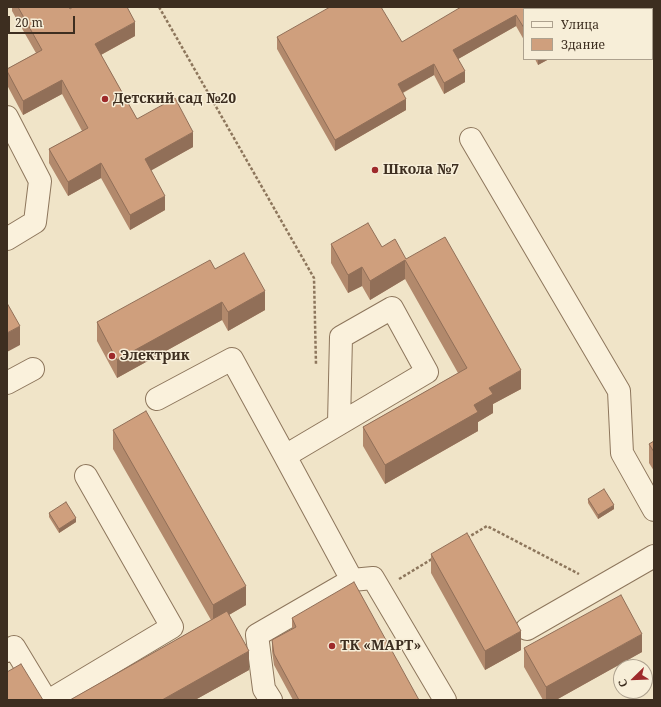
<!DOCTYPE html>
<html>
<head>
<meta charset="utf-8">
<style>
	body { margin:0 }
	#map { position:relative; width:661px; height:707px; overflow:hidden; background:#f0e4c8; font-family:"Noto Serif",serif }
	canvas { display:block }
	.frame { position:absolute; inset:0; border:8px solid #3d2e20; pointer-events:none }
	.legend { position:absolute; left:523px; top:8px; width:130px; height:52px; box-sizing:border-box; background:#f7eed8; border:1px solid #ada18e; margin:0; padding:5px 7px; list-style:none; font-size:12px; color:#3d2e20 }
	.legend li { display:flex; align-items:center; gap:8px; height:20px }
	.legend b { width:20px; border:1px solid #ada18e }
	.north { position:absolute; left:613px; top:659px; width:40px; height:40px; box-sizing:border-box; background:#f7eed8; border:1px solid #ada18e; border-radius:50%; rotate:247deg; font-size:11px; font-weight:700; line-height:16px; text-align:center; color:#3d2e20 }
	.north::after { content:''; display:block; margin:auto; width:14px; height:18px; background:#9e2a2b; clip-path:polygon(50% 0,100% 100%,50% 72%,0 100%) }
	.scale { position:absolute; left:8px; top:16px; width:67px; height:18px; box-sizing:border-box; border:2px solid #3d2e20; border-top:0; padding-left:5px; font-size:12px; line-height:14px; white-space:nowrap; color:#3d2e20; -webkit-text-stroke:3px #f7eed8; paint-order:stroke }
</style>
</head>
<body>
<div id="map">
<canvas width="661" height="707"></canvas>
<div class="frame"></div>
<ul class="legend">
<li><b style="height:5px;background:#faf1dc"></b>Улица</li>
<li><b style="height:11px;background:#cf9f7d"></b>Здание</li>
</ul>
<div class="north">С</div>
<div class="scale">20 m</div>
</div>
<script>
const ctx = document.querySelector('canvas').getContext('2d');
ctx.lineJoin = 'round';
const shape = rows => new Path2D(rows.map(r => 'M' + r).join(''));
function strokePath(path, color, width, dash) { ctx.strokeStyle = color; ctx.lineWidth = width; ctx.lineCap = dash ? 'butt' : 'round'; ctx.setLineDash(dash || []); ctx.stroke(path); }
function fill(path, color) { ctx.fillStyle = color; ctx.fill(path, 'evenodd'); }
function drawText(font, color, halo, rows, align = 'center') {
  ctx.font = font + ' "Noto Serif",serif'; ctx.lineWidth = 3; ctx.setLineDash([]); ctx.textBaseline = 'middle'; ctx.strokeStyle = halo; ctx.fillStyle = color; for (const [text, x, y, turn = 0] of rows) {
    ctx.save(); ctx.translate(x, y); ctx.rotate((+turn || 0) * Math.PI / 180); ctx.textAlign = isNaN(turn) ? turn : align; if (halo) ctx.strokeText(text, 0, 0); ctx.fillText(text, 0, 0); ctx.restore();
  }
}
const minor = shape([
	[7,117,40,181,35,222,7,239],
	[471,139,619,391,622,453,654,510],
	[7,383,33,369],
	[157,399,232,359,285,456],
	[352,580,373,578,445,700],
	[527,629,654,556],
	[7,651,14,647,46,700],
	[50,700,172,627,86,476],
	[271,700,264,689,257,635,352,580,285,456,427,372,392,308,341,337,339,423]
]);
strokePath(minor, '#8d765c', 24);
strokePath(shape([
	[159,7,314,278,316,365],
	[467,538,487,526,579,574],
	[399,579,432,559]
]), '#8d765c', 2.5, [3, 2]);
strokePath(minor, '#faf1dc', 22);
fill(shape([
	[12,7,69,7,70,9,135,36,101,55,137,119,193,147,151,170,165,210,130,230,101,178,68,196,49,163,49,149,82,131,62,94,23,115,7,85,7,69,36,53,12,11],
	[524,9,524,40,516,26,458,59,465,82,444,94,434,75,403,93,406,110,335,151,277,49,277,37,402,42],
	[535,59,549,59,538,65],
	[331,244,382,247,406,259,521,389,493,404,493,413,478,422,478,431,385,484,363,446,363,427,458,373,405,279,370,300,362,286,348,293,331,263],
	[215,269,265,310,228,331,222,320,117,378,97,341,97,322],
	[113,430,246,605,229,615,249,670,195,700,70,700,211,620,113,449],
	[654,441,654,471,649,463,649,444],
	[588,499,614,509,598,519,588,503],
	[49,513,76,522,59,533,49,517],
	[431,554,521,650,485,670,431,573],
	[292,618,419,700,293,700,274,665,272,651,272,640,292,629],
	[524,648,642,652,556,700,543,700,524,667]
]), '#b2896c');
fill(shape([
	[516,15,516,26,453,62,453,50],
	[135,22,135,36,95,58,95,44],
	[538,59,549,59,538,65],
	[434,64,434,75,398,95,398,84],
	[465,71,465,82,444,94,444,83],
	[62,80,62,94,23,115,23,101],
	[406,99,406,110,335,151,335,140],
	[193,132,193,147,145,174,145,159],
	[101,163,101,178,68,196,68,182],
	[165,196,165,210,130,230,130,215],
	[405,260,405,279,370,300,370,281],
	[362,267,362,286,348,293,348,275],
	[265,291,265,310,228,331,228,312],
	[222,302,222,320,117,378,117,360],
	[20,326,20,345,7,352,7,333],
	[521,370,521,389,493,404,493,413,478,422,478,431,385,484,385,465,474,405,489,388],
	[614,505,614,509,598,519,598,515],
	[76,518,76,522,59,533,59,529],
	[246,586,246,605,213,624,213,605],
	[521,631,521,650,485,670,485,651],
	[642,634,642,652,556,700,546,700,546,687],
	[249,651,249,670,195,700,162,700]
]), '#916f58');
const building = shape([
	[18,7,69,7,70,9,73,7,127,7,135,22,95,44,137,119,175,98,193,132,145,159,165,196,130,215,101,163,68,182,49,149,88,128,62,80,23,101,7,71,7,69,42,50,18,7],
	[330,7,381,7,402,42,461,7,561,7,562,9,524,9,524,28,516,15,453,50,465,71,444,83,434,64,398,84,406,99,335,140,277,37,330,7],
	[368,223,382,247,395,239,406,259,445,237,521,370,489,388,493,394,474,405,478,412,385,465,363,427,467,368,405,260,370,281,362,267,348,275,331,244,368,223],
	[244,253,265,291,228,312,222,302,117,360,97,322,210,260,215,269,244,253],
	[7,303,20,326,7,333,7,303],
	[146,411,246,586,213,605,113,430,146,411],
	[654,441,654,452,649,444,654,441],
	[604,489,614,505,598,515,588,499,604,489],
	[66,502,76,518,59,529,49,513,66,502],
	[467,533,521,631,485,651,431,554,467,533],
	[354,582,419,700,299,700,274,654,272,640,296,627,292,618,354,582],
	[621,595,642,634,546,687,524,648,621,595],
	[227,611,249,651,162,700,70,700,227,611],
	[21,664,43,700,7,700,7,672,21,664]
]);
fill(building, '#cf9f7d');
strokePath(building, '#916f58', 1);
for (const [x, y, r, color] of [
	[105,99,4,"#9e2a2b"],
	[375,170,4,"#9e2a2b"],
	[112,356,4,"#9e2a2b"],
	[332,646,4,"#9e2a2b"]
]) { const dot = new Path2D(); dot.arc(x, y, r, 0, 2 * Math.PI); ctx.fillStyle = color; ctx.fill(dot); strokePath(dot, '#f7eed8', 1.5); }
drawText('bold 14px', '#3d2e20', '#f7eed8', [
	["Детский сад №20",113,99],
	["Школа №7",383,170],
	["Электрик",120,356],
	["ТК «МАРТ»",340,646]
], 'left');
</script>
</body>
</html>
